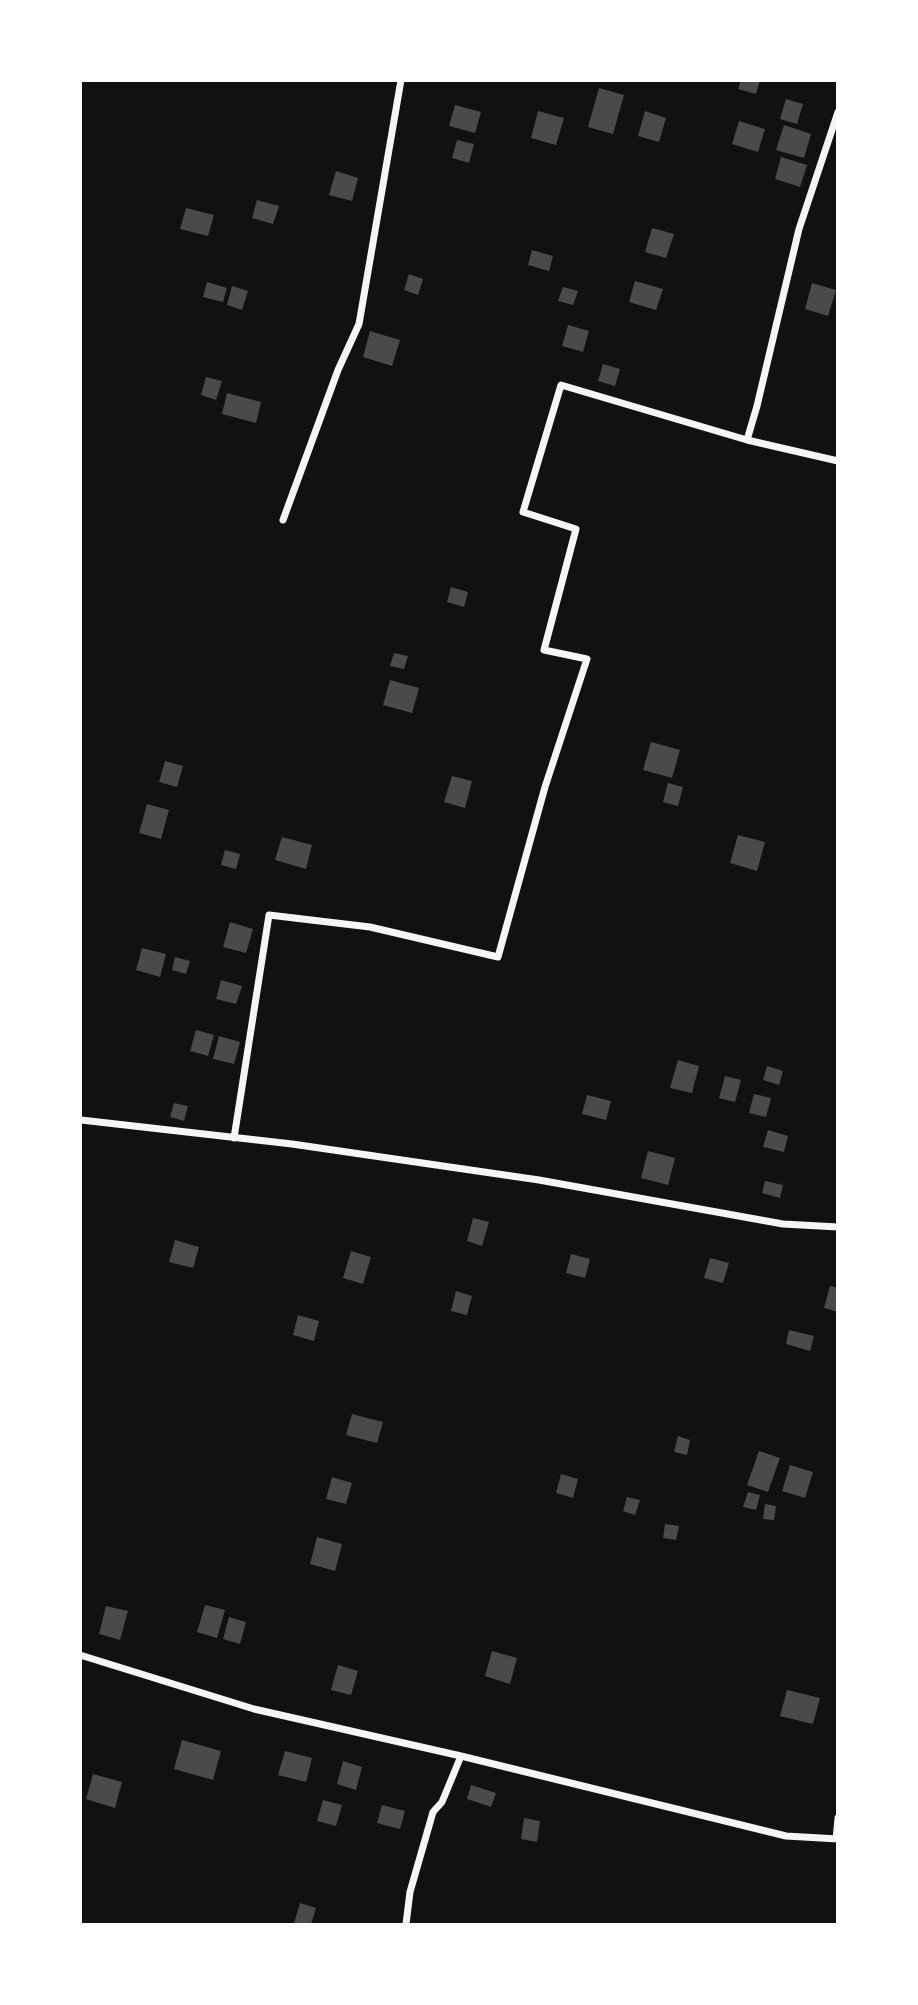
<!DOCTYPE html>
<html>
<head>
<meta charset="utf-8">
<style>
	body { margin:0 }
	#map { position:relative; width:918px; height:2005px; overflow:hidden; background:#111; font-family:"Libre Baskerville",serif }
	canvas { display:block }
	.frame { position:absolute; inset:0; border:82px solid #fff; pointer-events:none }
</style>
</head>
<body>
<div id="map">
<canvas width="918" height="2005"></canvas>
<div class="frame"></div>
</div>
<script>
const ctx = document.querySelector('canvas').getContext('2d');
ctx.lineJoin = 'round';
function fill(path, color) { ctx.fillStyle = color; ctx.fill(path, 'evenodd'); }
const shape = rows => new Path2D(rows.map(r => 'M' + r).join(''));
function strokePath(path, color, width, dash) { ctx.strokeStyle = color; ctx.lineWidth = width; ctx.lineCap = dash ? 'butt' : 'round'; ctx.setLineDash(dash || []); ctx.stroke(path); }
fill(shape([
	[741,80,760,80,756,94,738,89],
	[599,88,624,95,613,134,588,127],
	[786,99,803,104,797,124,780,119],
	[455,105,481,112,475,133,449,126],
	[538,111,564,118,556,145,531,138],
	[645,111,666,118,659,142,638,136],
	[739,121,765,129,758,152,732,144],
	[784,125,811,134,804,158,776,150],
	[457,140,474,144,469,163,452,158],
	[781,157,807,165,800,187,775,179],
	[336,171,358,178,352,201,329,195],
	[257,200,279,206,273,224,252,218],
	[186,208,214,215,208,236,180,229],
	[652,228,674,234,666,258,645,252],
	[532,250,553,256,549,271,528,265],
	[409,274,423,279,418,295,404,290],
	[635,281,663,289,656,310,629,302],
	[207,282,227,288,223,302,203,297],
	[812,283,836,290,828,316,805,309],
	[232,286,248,291,242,310,227,305],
	[563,287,578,291,573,305,558,301],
	[568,325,589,331,583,352,562,346],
	[370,331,400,340,392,366,363,357],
	[603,364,620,369,615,386,598,381],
	[206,377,222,381,216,400,201,395],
	[227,393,261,402,256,423,222,414],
	[451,587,468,592,464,607,447,602],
	[394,653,408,656,404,669,390,666],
	[390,680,419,688,412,713,383,705],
	[651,742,680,750,672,778,643,770],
	[165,761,183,766,177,787,159,782],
	[452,776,472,781,465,808,444,802],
	[668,783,683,787,678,806,663,802],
	[147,804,169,810,161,839,139,833],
	[738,835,765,842,757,871,730,863],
	[282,837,312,845,306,869,275,860],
	[225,850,240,854,236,869,221,865],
	[230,922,253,929,246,953,223,947],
	[142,948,166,954,160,977,136,970],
	[175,957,190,961,186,974,172,970],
	[221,980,242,986,236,1004,216,999],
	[196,1030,214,1035,208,1056,190,1051],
	[219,1036,240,1042,234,1064,213,1059],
	[678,1060,699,1066,692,1093,670,1088],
	[767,1066,783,1071,779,1085,763,1080],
	[725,1076,741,1080,735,1102,719,1098],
	[754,1094,771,1098,766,1117,749,1113],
	[587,1095,611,1101,606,1120,582,1114],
	[174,1103,188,1106,184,1121,170,1117],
	[768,1130,788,1136,784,1152,763,1147],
	[648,1151,675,1158,668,1185,641,1178],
	[765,1181,783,1185,780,1198,762,1193],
	[473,1218,489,1222,482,1246,467,1241],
	[175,1240,199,1247,193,1268,169,1262],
	[351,1251,371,1257,363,1284,343,1278],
	[571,1254,590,1259,585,1278,566,1273],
	[710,1258,729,1263,723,1283,704,1278],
	[830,1286,838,1288,838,1312,824,1308],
	[456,1291,472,1296,467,1315,451,1311],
	[298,1315,319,1321,314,1341,293,1335],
	[789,1330,814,1336,810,1351,786,1344],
	[352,1414,383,1422,377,1443,346,1435],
	[678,1436,690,1440,687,1455,674,1452],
	[759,1451,780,1458,768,1492,747,1485],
	[790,1465,813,1472,805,1498,782,1491],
	[561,1474,578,1479,573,1498,556,1493],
	[332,1477,352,1483,346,1504,326,1499],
	[748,1492,760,1495,756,1510,743,1507],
	[627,1497,640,1500,635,1515,623,1511],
	[765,1504,776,1506,774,1520,763,1519],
	[665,1524,679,1526,676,1540,663,1538],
	[317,1537,342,1544,335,1571,310,1564],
	[205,1605,225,1610,217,1638,197,1632],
	[106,1606,128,1611,120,1640,99,1634],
	[229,1617,246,1622,240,1644,223,1639],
	[492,1651,517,1658,510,1684,485,1676],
	[338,1665,358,1671,351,1695,331,1690],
	[787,1690,820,1698,813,1724,780,1716],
	[182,1740,221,1751,213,1780,174,1769],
	[285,1751,312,1758,306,1782,278,1775],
	[343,1761,362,1767,356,1790,337,1784],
	[93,1774,122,1782,115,1808,86,1799],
	[471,1785,496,1793,491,1807,467,1799],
	[323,1800,342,1805,336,1826,317,1821],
	[382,1805,405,1811,400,1829,377,1823],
	[524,1818,540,1821,537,1842,521,1839],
	[300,1903,316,1908,311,1924,294,1923]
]), '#4a4a4a');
strokePath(shape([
	[838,112,799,229,757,406,747,440,838,461],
	[283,520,338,370,359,324,401,80],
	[81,1120,292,1144,539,1180,783,1224,838,1227],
	[234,1138,269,915,370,927,498,957,545,787,587,659,544,650,576,529,523,512,561,385,747,440],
	[80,1655,254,1709,461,1756,786,1836,838,1839],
	[836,1839,838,1818],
	[406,1924,410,1892,433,1812,442,1802,461,1756]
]), '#f5f5f5', 7);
</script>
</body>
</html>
